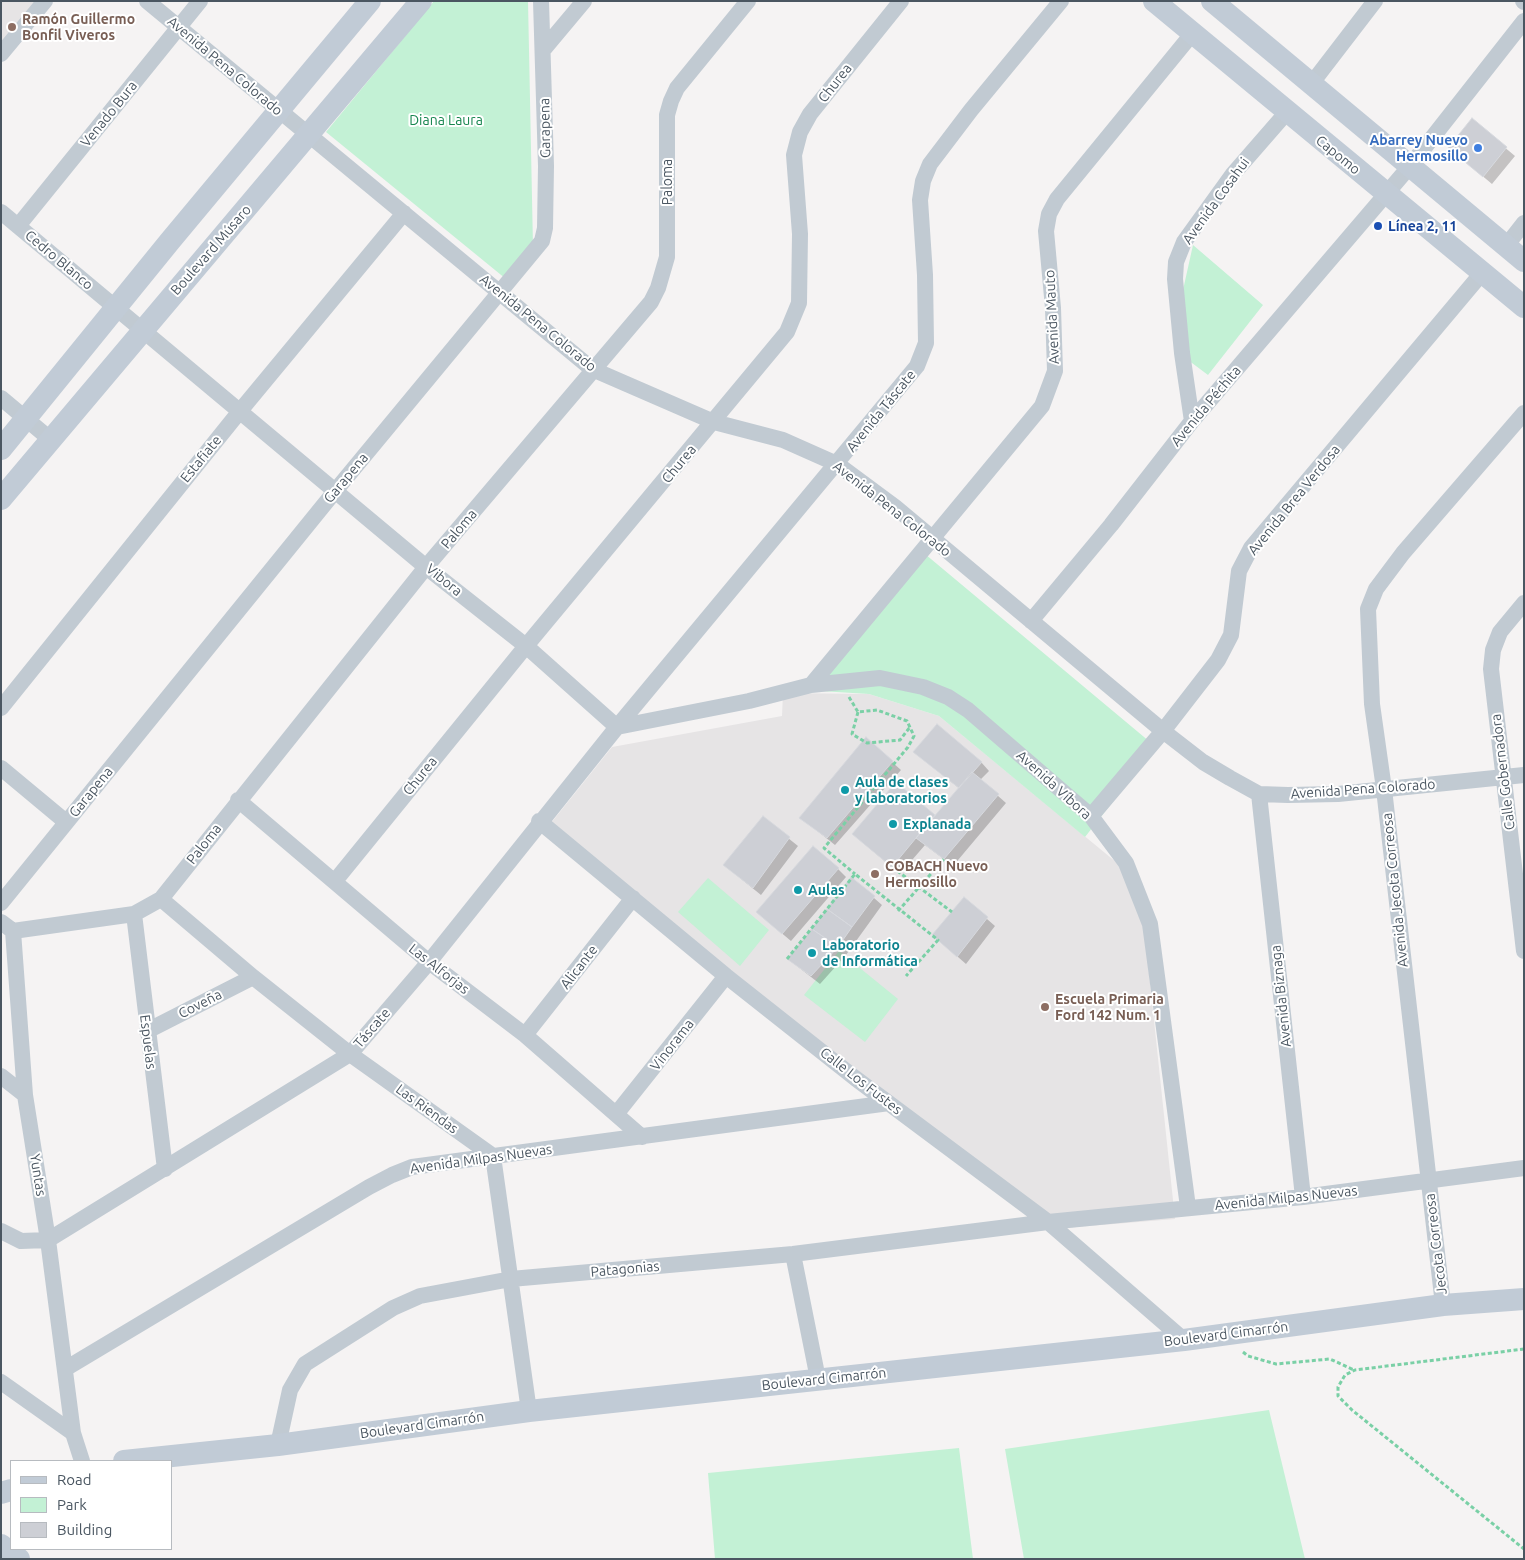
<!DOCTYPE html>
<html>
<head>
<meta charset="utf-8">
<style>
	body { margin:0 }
	#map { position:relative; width:1525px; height:1560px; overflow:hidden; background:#f5f3f3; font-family:Ubuntu,sans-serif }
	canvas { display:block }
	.frame { position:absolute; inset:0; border:2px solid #4a5661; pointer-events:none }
	.legend { position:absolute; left:10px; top:1460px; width:162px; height:90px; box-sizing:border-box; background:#fff; border:1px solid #b7bbc0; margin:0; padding:6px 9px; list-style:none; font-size:15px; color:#4a5661 }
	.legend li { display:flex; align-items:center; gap:10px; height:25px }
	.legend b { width:25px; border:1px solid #b7bbc0 }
</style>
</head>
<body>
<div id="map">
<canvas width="1525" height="1560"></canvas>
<div class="frame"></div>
<ul class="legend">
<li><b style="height:6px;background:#c1cbd6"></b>Road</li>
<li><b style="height:14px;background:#c3f1d5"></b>Park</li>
<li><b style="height:14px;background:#cdcfd5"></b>Building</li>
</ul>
</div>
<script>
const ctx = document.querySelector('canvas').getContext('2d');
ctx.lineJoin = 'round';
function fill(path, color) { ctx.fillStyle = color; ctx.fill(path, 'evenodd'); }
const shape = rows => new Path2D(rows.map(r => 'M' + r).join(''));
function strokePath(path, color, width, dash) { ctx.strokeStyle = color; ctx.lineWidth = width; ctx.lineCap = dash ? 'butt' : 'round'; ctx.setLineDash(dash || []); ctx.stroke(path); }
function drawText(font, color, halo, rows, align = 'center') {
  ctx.font = font + ' Ubuntu,sans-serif'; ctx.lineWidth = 4; ctx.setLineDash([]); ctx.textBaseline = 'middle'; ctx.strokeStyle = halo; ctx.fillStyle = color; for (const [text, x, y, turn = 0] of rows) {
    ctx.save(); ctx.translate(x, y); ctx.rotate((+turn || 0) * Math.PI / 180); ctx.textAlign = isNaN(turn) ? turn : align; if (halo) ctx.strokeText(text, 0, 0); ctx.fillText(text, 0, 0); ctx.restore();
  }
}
fill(shape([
	[1,1,43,1,1,52],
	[783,693,869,694,939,716,1122,867,1144,926,1175,1219,1065,1228,872,1088,547,828,612,747,782,716]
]), '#e6e4e5');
fill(shape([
	[434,1,528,1,533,247,506,279,326,132],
	[1193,245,1263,305,1208,375,1188,360,1181,299],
	[925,554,1156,747,1085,837,939,716,869,694,804,690],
	[708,878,769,930,740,966,678,912],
	[839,951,898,999,865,1042,804,995],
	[1269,1410,1305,1559,1024,1559,1005,1449],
	[959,1448,973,1559,715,1559,708,1473]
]), '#c3f1d5');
fill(shape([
	[1472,120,1515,156,1492,184,1449,148],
	[866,739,901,770,835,845,801,818],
	[914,752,981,762,989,771,980,780,1006,803,953,866,925,845,900,874,862,842,896,784,935,817,960,789],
	[763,818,798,846,761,895,724,865],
	[838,869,846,877,791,941,766,920],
	[851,878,882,905,846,955,820,984,788,959],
	[964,899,995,926,966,964,942,943]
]), '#0003');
const building = shape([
	[1472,118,1507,147,1483,177,1448,148,1472,118],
	[937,724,982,762,959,788,913,752,937,724],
	[866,737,893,761,827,838,799,818,866,737],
	[972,772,999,794,944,859,916,838,972,772],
	[896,782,935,815,892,867,852,834,896,782],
	[763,816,790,837,753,888,723,865,763,816],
	[813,846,839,868,782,934,756,912,813,846],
	[851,877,875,896,852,927,827,909,851,877],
	[964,897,988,917,957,957,932,935,964,897],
	[827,909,852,927,838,947,812,929,827,909],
	[812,929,838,947,811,976,787,959,812,929]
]);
fill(building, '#cdcfd5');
strokePath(building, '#d7d9de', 1);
strokePath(shape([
	[849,697,858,712,877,710,907,721,914,736,908,747,824,848,855,874],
	[858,712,852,734,867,743,900,740,910,727],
	[892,867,952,912],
	[898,911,944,859],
	[787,959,855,874,938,940,906,976],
	[1524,1349,1355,1370,1345,1375,1338,1387,1338,1396,1352,1410,1524,1549],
	[1243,1352,1248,1356,1276,1364,1330,1359,1354,1370]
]), '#7ad0a6', 3, [4, 2.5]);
strokePath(shape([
	[147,1,592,369,714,422,783,440,837,464,895,507,1163,731,1203,762,1230,778,1259,794,1288,795,1338,794,1524,775],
	[1523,1,1524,2],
	[543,50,584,1],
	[1,54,45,1],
	[1312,83,1375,1],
	[1,212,426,567,526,646,617,727,749,701,811,685,880,678,923,687,948,697,968,710,1091,816,1126,863,1150,924,1188,1207],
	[18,226,200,1],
	[1506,246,1524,223],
	[1,398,50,439],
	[1192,421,1182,353,1175,279,1176,262,1184,242,1233,174,1287,112],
	[1524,603,1500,632,1493,650,1491,669,1524,951],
	[1031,621,1111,525,1192,421,1410,166,1524,21],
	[811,685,1042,406,1055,371,1053,308,1046,231,1049,214,1057,199,1192,34],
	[1,708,240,411,404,213],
	[1,768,66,822],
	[1259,794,1303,1197],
	[238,800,429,962,525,1035,642,1137],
	[1091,816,1163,731,1218,660,1231,635,1239,571,1251,548,1482,273],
	[539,821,726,976,855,1078,1048,1222,1184,1340],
	[335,881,526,646,787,332,799,303,800,234,794,155,800,132,810,114,901,1],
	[161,899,253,977,350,1054,493,1156,529,1411],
	[1,903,336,490,542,241,545,228,546,166,541,1],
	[134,914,165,1169],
	[1,922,13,931,25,1095,48,1240,73,1433],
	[13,931,134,914,161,899,426,567,651,302,658,288,667,257,667,115,671,101,677,88,748,1],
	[147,1031,253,977],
	[525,1035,633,898],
	[1,1076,25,1095],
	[617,1113,726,976],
	[1,1231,21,1241,48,1240,350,1054,429,962,617,727,917,366,926,343,925,275,920,200,923,181,930,164,971,110,1061,1],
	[793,1254,818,1379],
	[1443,1305,1384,789,1372,704,1368,609,1376,589,1403,553,1524,413],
	[65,1369,369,1187,392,1175,412,1167,889,1103],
	[1,1382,73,1433,82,1461],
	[278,1445,290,1390,305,1364,393,1308,420,1296,511,1279,793,1254,1048,1222,1303,1197,1524,1168]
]), '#c1cad2', 16);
strokePath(shape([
	[1154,1,1524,307],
	[1212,1,1524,261],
	[1,449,170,241,370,1],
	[1,499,421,1],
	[124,1461,278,1445,529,1411,1184,1340,1443,1305,1524,1299],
	[1,1493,11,1490],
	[1,1545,19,1559]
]), '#c1cbd6', 22);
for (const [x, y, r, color] of [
	[12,27,5,"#8d6e63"],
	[1478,148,5,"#3f7fe0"],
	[1378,226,5,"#1a4fb4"],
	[845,790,5,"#0f9aa8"],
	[893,824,5,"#0f9aa8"],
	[875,874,5,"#8d6e63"],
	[798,890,5,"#0f9aa8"],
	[812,953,5,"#0f9aa8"],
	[1045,1007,5,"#8d6e63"]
]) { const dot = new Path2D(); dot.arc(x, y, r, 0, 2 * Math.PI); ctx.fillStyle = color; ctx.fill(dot); strokePath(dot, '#fff', 2); }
drawText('bold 14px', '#785e54', '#fff', [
	["Ramón Guillermo",22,19],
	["Bonfil Viveros",22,35],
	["COBACH Nuevo",885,866],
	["Hermosillo",885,882],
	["Escuela Primaria",1055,999],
	["Ford 142 Num. 1",1055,1015]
], 'left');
drawText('14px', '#4a5661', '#fff', [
	["Avenida Pena Colorado",225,66,40],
	["Churea",835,83,-52],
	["Venado Bura",109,114,-51],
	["Garapena",545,128,-91],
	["Capomo",1338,155,39],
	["Paloma",667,182,-90],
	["Avenida Cosahui",1216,201,-54],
	["Boulevard Músaro",211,250,-49],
	["Cedro Blanco",59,260,40],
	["Avenida Mauto",1052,317,-93],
	["Avenida Pena Colorado",538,323,39],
	["Avenida Péchita",1206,406,-50],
	["Avenida Táscate",881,411,-51],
	["Estafiate",201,459,-51],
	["Churea",679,464,-50],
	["Garapena",346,478,-50],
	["Avenida Brea Verdosa",1294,500,-51],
	["Avenida Pena Colorado",892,509,38],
	["Paloma",459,529,-50],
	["Vibora",444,580,39],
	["Calle Gobernadora",1503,772,-97],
	["Churea",420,776,-51],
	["Avenida Víbora",1054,785,42],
	["Avenida Pena Colorado",1363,789,-4],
	["Garapena",91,792,-51],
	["Paloma",204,844,-52],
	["Avenida Jecota Correosa",1395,890,-96],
	["Alicante",579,967,-52],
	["Las Alforjas",439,969,38],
	["Avenida Biznaga",1281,996,-96],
	["Coveña",200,1004,-27],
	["Táscate",372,1028,-49],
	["Espuelas",148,1042,83],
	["Vinorama",672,1045,-52],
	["Calle Los Fustes",861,1081,38],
	["Las Riendas",427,1109,36],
	["Avenida Milpas Nuevas",481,1159,-8],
	["Yuntas",38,1175,81],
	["Avenida Milpas Nuevas",1286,1198,-6],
	["Jecota Correosa",1436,1244,-97],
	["Patagonias",625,1269,-5],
	["Boulevard Cimarrón",1226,1334,-7],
	["Boulevard Cimarrón",824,1379,-6],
	["Boulevard Cimarrón",422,1425,-8]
]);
drawText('14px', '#17864f', '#fff', [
	["Diana Laura",446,120]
]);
drawText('bold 14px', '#366cbe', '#fff', [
	["Abarrey Nuevo",1468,140],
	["Hermosillo",1468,156]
], 'right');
drawText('bold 14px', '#164399', '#fff', [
	["Línea 2, 11",1388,226]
], 'left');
drawText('bold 14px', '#0d838f', '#fff', [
	["Aula de clases",855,782],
	["y laboratorios",855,798],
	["Explanada",903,824],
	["Aulas",808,890],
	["Laboratorio",822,945],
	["de Informática",822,961]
], 'left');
</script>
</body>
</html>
